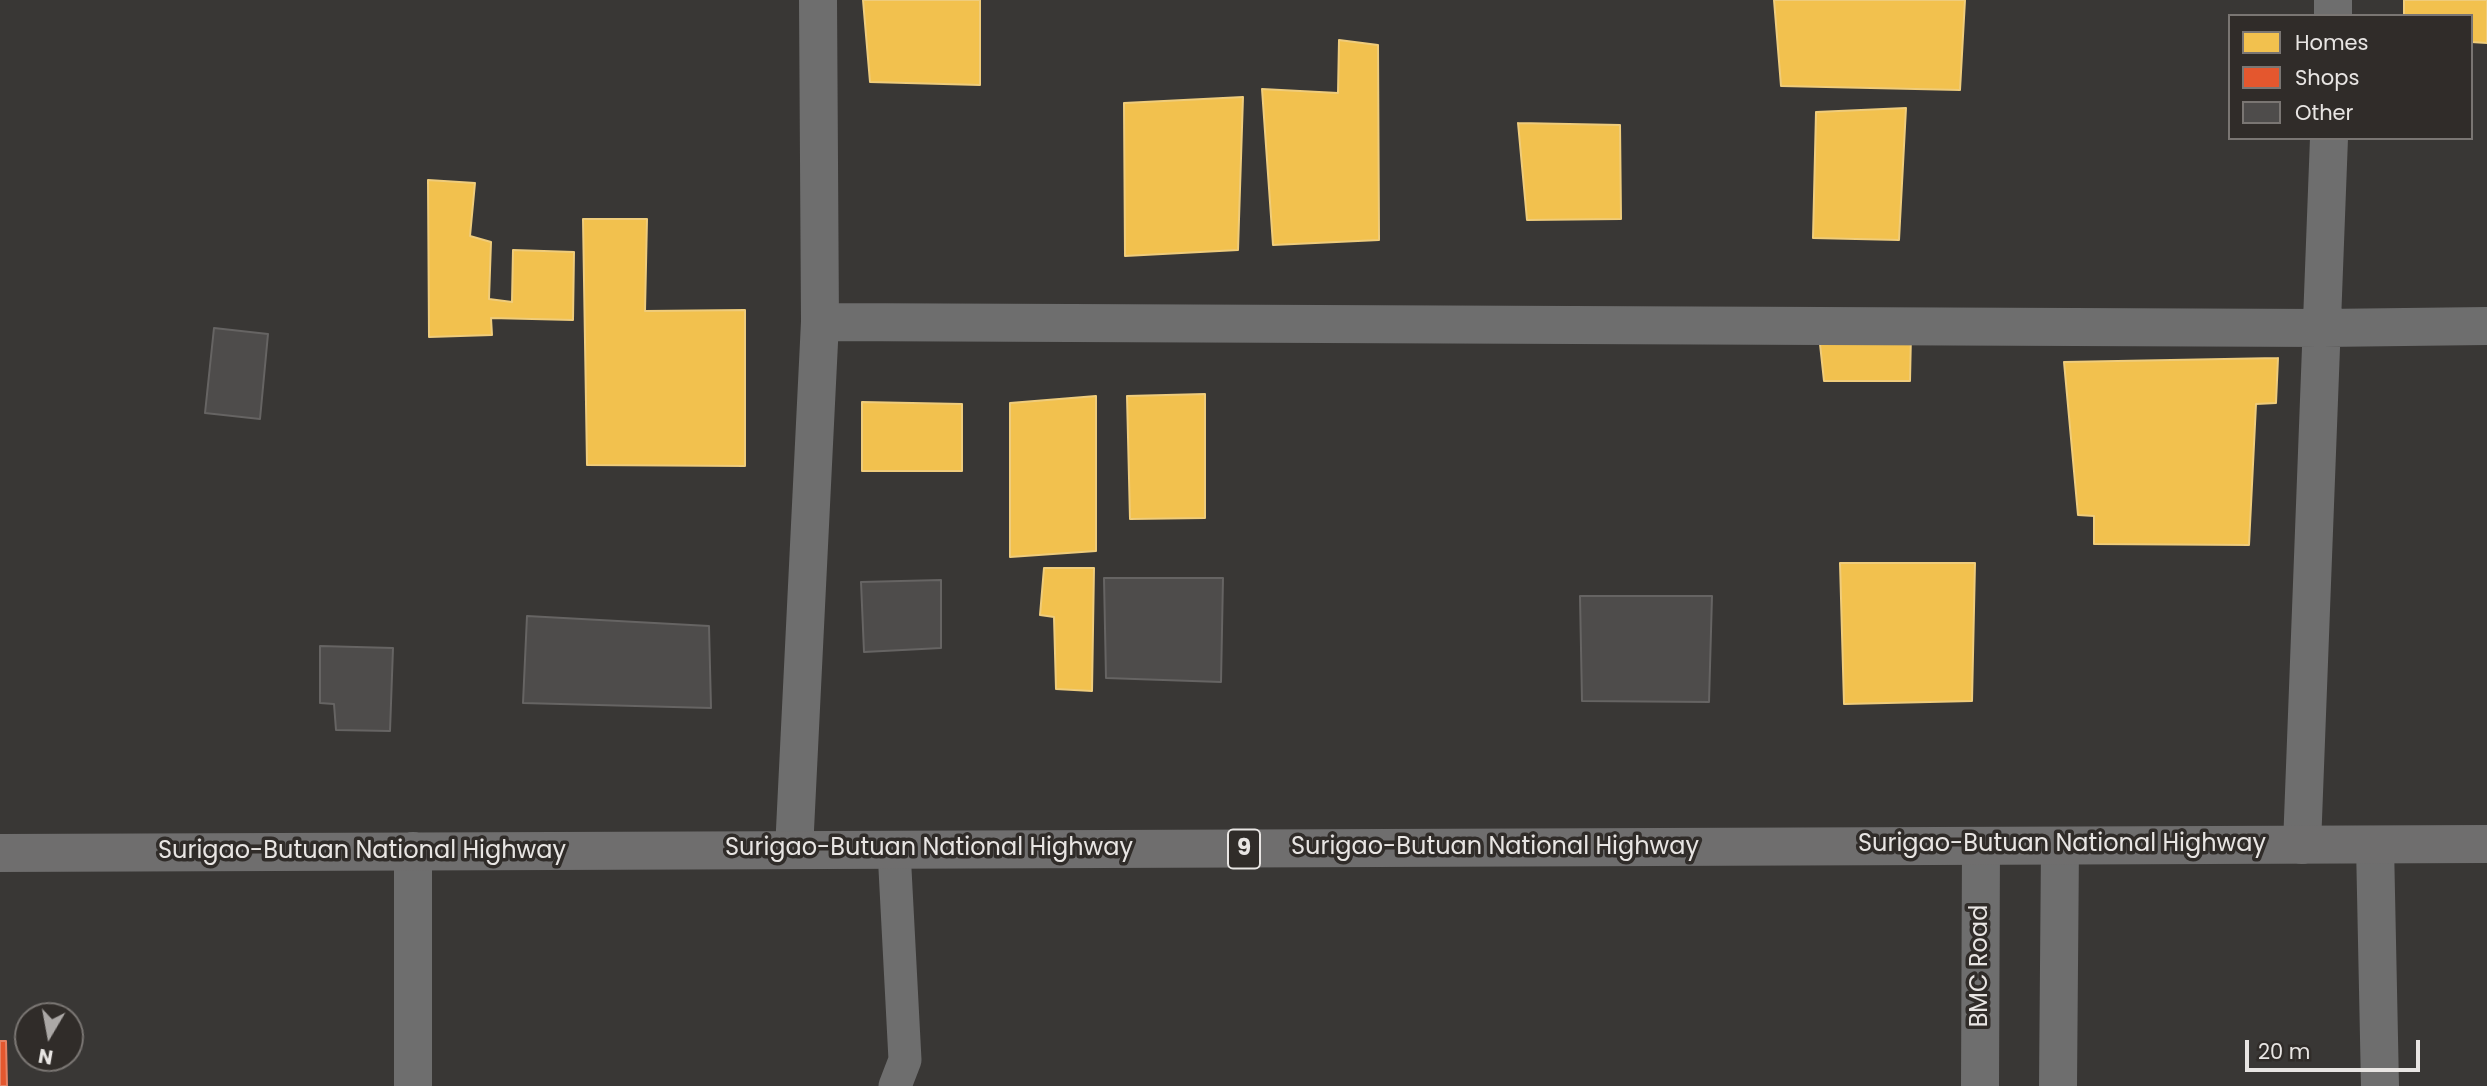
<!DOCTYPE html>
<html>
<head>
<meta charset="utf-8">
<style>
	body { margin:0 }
	#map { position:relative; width:2487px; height:1086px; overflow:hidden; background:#393735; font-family:Poppins,sans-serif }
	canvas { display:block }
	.legend { position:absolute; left:2228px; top:14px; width:245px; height:126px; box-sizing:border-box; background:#302c29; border:2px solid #7a7673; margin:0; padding:9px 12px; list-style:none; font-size:21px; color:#e8e5e3 }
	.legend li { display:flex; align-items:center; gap:14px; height:35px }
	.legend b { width:35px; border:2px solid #7a7673 }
	.north { position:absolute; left:14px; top:1002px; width:70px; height:70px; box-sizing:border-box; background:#302c29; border:2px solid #7a7673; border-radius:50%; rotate:190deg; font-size:19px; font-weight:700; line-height:28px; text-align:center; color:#e8e5e3 }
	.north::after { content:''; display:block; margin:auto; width:24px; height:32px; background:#aba8a6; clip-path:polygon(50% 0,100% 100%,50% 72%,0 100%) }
	.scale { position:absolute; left:2245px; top:1040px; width:175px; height:32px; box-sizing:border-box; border:4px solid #e8e5e3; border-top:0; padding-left:9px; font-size:21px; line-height:24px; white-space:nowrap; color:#e8e5e3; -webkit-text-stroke:5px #302c29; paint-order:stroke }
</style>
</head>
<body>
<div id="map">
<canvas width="2487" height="1086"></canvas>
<ul class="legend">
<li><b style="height:19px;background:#f2c14e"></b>Homes</li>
<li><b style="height:19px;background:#e4572e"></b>Shops</li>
<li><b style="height:19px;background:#4e4c4b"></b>Other</li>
</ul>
<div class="north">N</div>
<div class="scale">20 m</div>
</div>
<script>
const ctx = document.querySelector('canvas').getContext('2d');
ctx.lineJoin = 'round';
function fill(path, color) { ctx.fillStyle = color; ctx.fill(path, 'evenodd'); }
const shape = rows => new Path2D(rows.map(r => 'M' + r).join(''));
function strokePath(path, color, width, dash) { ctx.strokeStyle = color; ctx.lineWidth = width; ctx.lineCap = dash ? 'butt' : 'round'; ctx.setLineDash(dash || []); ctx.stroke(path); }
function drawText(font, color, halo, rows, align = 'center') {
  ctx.font = font + ' Poppins,sans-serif'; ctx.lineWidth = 7; ctx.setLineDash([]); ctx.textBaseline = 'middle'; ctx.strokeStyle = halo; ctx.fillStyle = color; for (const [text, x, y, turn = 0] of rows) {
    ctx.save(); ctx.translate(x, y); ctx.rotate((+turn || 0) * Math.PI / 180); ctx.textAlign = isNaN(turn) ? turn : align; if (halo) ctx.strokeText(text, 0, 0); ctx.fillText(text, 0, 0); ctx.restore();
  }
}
const homes = shape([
	[863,0,980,0,980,85,870,82,863,0],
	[1774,0,1965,0,1960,90,1781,86,1774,0],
	[2404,0,2487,0,2487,43,2471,42,2471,16,2404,16,2404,0],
	[1339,40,1378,45,1379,240,1273,245,1262,89,1338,93,1339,40],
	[1243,97,1238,250,1125,256,1124,103,1243,97],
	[1906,108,1899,240,1813,238,1816,112,1906,108],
	[1518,123,1620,125,1621,219,1527,220,1518,123],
	[428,180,475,183,470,236,491,242,489,299,512,302,513,250,574,252,573,320,491,318,492,335,429,337,428,180],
	[583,219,647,219,645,311,745,310,745,466,587,465,583,219],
	[1911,334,1910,381,1824,381,1819,335,1911,334],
	[2278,358,2276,403,2256,404,2249,545,2094,544,2094,516,2078,515,2064,362,2278,358],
	[1205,394,1205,518,1130,519,1127,396,1205,394],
	[1096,396,1096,551,1010,557,1010,403,1096,396],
	[862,402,962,404,962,471,862,471,862,402],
	[1840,563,1975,563,1972,701,1844,704,1840,563],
	[1044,568,1094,568,1092,691,1056,689,1054,617,1040,615,1044,568]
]);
fill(homes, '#f2c14e');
strokePath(homes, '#efcc7b', 2);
const shops = shape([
	[0,1041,6,1041,7,1086,0,1086,0,1041]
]);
fill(shops, '#e4572e');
strokePath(shops, '#e58264', 2);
const building = shape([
	[214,328,268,334,260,419,205,413,214,328],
	[1104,578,1223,578,1221,682,1106,678,1104,578],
	[941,580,941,648,864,652,861,582,941,580],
	[1580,596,1712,596,1709,702,1582,701,1580,596],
	[527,616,709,626,711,708,523,703,527,616],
	[320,646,393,648,390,731,336,730,334,704,320,703,320,646]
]);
fill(building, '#4e4c4b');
strokePath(building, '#666463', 2);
strokePath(shape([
	[894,850,905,1060,895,1086]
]), '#6e6e6e', 33);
strokePath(shape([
	[2333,16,2333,0],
	[820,322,2323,328,2487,326],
	[2302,845,2329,138],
	[2375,845,2380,1086],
	[794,850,820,322,818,0],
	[413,851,413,1086],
	[1980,1086,1981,846],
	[2058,1086,2060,846]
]), '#6e6e6e', 38);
strokePath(shape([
	[0,853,2487,844]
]), '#6f6e6e', 38);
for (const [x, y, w] of [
	[1244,849,32]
]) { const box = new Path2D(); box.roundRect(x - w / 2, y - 19.5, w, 39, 5); ctx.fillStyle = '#302c29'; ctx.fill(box); strokePath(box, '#e8e5e3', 2); }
drawText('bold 23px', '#e8e5e3', null, [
	["9",1244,849]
]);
drawText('24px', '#e8e5e3', '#302c29', [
	["Surigao-Butuan National Highway",2062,845],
	["Surigao-Butuan National Highway",1495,848],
	["Surigao-Butuan National Highway",929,849],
	["Surigao-Butuan National Highway",362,852],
	["BMC Road",1981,966,-90]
]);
</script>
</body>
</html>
